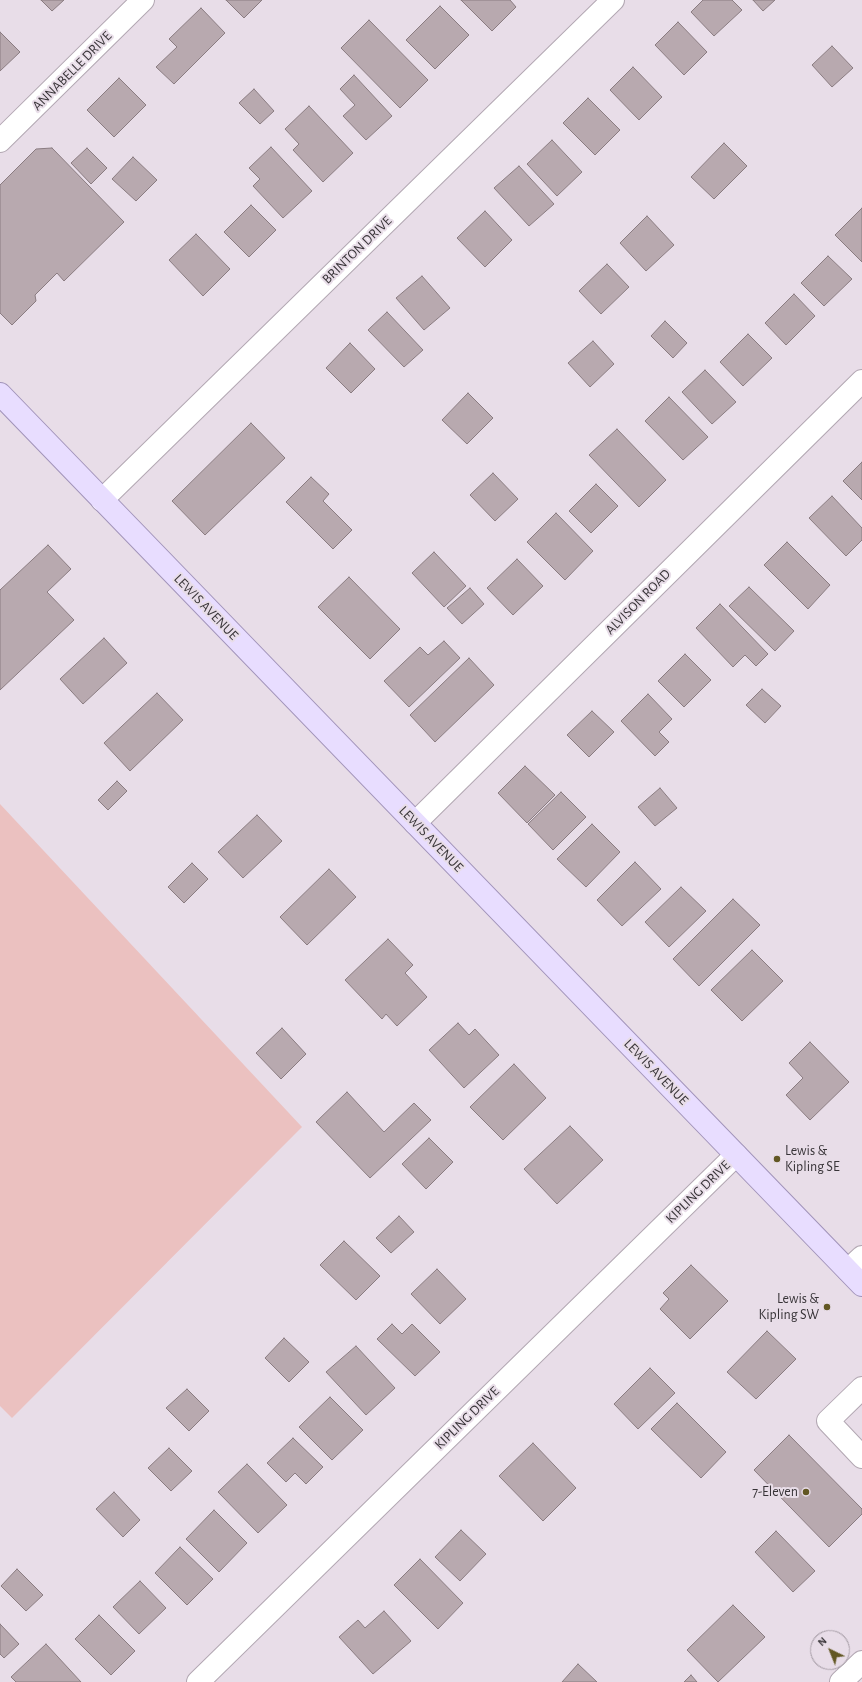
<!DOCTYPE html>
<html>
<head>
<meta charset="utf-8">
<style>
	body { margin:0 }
	#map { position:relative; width:862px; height:1682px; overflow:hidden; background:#e8dde8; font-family:"Alegreya Sans",sans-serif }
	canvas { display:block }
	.north { position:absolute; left:810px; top:1630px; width:40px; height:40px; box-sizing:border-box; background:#e8dde8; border:1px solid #a299a2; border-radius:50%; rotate:317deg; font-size:11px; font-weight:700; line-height:16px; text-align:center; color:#383438 }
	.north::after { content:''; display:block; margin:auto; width:14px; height:18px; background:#625723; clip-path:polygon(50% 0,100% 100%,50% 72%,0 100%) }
</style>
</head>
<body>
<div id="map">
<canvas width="862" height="1682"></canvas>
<div class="north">N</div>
</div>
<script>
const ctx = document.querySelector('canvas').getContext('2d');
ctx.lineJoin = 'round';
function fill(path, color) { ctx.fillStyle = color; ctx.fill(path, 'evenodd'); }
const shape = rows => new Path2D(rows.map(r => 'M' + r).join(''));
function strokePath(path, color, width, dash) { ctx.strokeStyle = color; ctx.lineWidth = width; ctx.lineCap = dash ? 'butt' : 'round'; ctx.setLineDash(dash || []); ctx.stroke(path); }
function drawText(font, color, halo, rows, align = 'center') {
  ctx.font = font + ' "Alegreya Sans",sans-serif'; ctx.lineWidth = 4; ctx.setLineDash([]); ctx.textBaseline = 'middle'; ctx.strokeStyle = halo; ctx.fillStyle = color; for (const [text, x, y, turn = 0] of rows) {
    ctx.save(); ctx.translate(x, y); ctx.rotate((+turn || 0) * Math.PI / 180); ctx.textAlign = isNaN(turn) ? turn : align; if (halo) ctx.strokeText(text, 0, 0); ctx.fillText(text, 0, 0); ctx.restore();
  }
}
fill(shape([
	[0,804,302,1127,12,1418,0,1406]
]), '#ebc1c0');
const building = shape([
	[41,0,64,0,52,11,41,0],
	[226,0,262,0,244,18,226,0],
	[461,0,510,0,516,7,492,31,461,0],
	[703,0,732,0,742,10,714,36,691,12,703,0],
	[753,0,775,0,763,11,753,0],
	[440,6,469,35,435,69,406,40,440,6],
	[201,8,225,33,174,84,156,67,177,47,169,39,201,8],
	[369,20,428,80,400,108,341,48,369,20],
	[678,22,707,52,684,75,655,45,678,22],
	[0,32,20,52,0,71,0,32],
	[832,46,853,68,832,87,812,65,832,46],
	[633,67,662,97,639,120,610,90,633,67],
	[354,75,392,116,366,140,343,116,355,105,340,89,354,75],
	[119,78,146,105,114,137,87,110,119,78],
	[254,89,274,111,260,124,239,103,254,89],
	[588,98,620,130,595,155,563,123,588,98],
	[309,106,353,153,323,182,293,150,299,144,285,129,309,106],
	[552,140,582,172,557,196,527,164,552,140],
	[724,143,747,166,714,199,691,177,724,143],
	[271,147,312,191,283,218,253,186,260,179,249,168,271,147],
	[52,148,124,222,64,281,57,273,35,295,36,301,12,325,0,313,0,185,36,149,52,148],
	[87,148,107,168,91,184,71,163,87,148],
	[133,157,157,180,136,201,112,179,133,157],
	[519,166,554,204,529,226,494,188,519,166],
	[251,205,276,230,249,257,224,232,251,205],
	[862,208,862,262,835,235,862,208],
	[485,211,512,240,485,267,457,238,485,211],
	[647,216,674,245,646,271,620,243,647,216],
	[196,234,230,269,203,296,169,260,196,234],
	[828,256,852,279,824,306,801,283,828,256],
	[607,264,629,287,601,314,579,291,607,264],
	[422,276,450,308,424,330,396,298,422,276],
	[794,294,815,316,786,345,765,323,794,294],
	[387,312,423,350,404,367,368,330,387,312],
	[665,321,687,343,673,358,651,336,665,321],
	[748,334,772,358,743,386,720,362,748,334],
	[593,341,614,364,590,387,568,363,593,341],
	[350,343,375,369,351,393,326,368,350,343],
	[705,370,736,402,712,424,682,392,705,370],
	[468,393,493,418,467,444,442,420,468,393],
	[669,397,708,437,683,460,645,421,669,397],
	[251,423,285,458,205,535,172,501,251,423],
	[617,429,666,480,639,507,589,455,617,429],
	[862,462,862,500,843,481,862,462],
	[493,473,518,499,495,521,470,495,493,473],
	[311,477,329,494,323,501,352,530,333,549,286,502,311,477],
	[596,484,618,506,591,533,569,511,596,484],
	[832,496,862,528,862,540,846,556,809,518,832,496],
	[556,513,593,551,565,580,527,542,556,513],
	[787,542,830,585,808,609,764,565,787,542],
	[48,545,71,569,47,592,74,620,0,690,0,590,48,545],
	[434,552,466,586,444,607,412,573,434,552],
	[517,559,543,586,513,615,487,588,517,559],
	[349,577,400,629,370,659,318,607,349,577],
	[749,587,794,631,775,651,729,606,749,587],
	[470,588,484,604,462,624,447,608,470,588],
	[720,604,768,654,756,666,745,655,733,667,696,628,720,604],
	[104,638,127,663,83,704,60,679,104,638],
	[444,641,460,658,409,707,384,681,420,647,428,655,444,641],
	[685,654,711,680,684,707,658,681,685,654],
	[469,658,494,685,435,742,410,715,469,658],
	[762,689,781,706,765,723,746,705,762,689],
	[157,693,183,720,130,771,104,743,157,693],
	[648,694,672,719,659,732,669,742,655,756,621,721,648,694],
	[592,711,614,732,589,757,567,735,592,711],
	[525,766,555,795,527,823,498,793,525,766],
	[117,781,127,791,108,810,98,800,117,781],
	[660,788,677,808,655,826,638,807,660,788],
	[561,792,586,817,553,850,528,824,561,792],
	[257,815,282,841,243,878,218,852,257,815],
	[592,824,620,852,586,887,557,859,592,824],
	[635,862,661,889,622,926,597,900,635,862],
	[192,863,208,879,184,903,168,887,192,863],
	[329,869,356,897,307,945,280,917,329,869],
	[681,887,706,911,669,947,645,922,681,887],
	[733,899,760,925,699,986,673,959,733,899],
	[388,939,413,965,405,973,427,997,397,1026,386,1014,382,1019,345,980,388,939],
	[752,950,783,981,742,1021,711,990,752,950],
	[458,1023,469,1035,475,1029,499,1055,464,1088,429,1050,458,1023],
	[282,1028,306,1054,281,1079,256,1053,282,1028],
	[810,1042,849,1082,810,1120,786,1095,803,1078,789,1063,810,1042],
	[514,1064,546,1098,503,1140,470,1107,514,1064],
	[347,1092,384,1132,414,1103,431,1120,370,1178,316,1122,347,1092],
	[570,1126,603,1160,557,1204,524,1169,570,1126],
	[429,1138,453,1162,426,1189,402,1164,429,1138],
	[399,1216,414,1232,391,1253,376,1238,399,1216],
	[344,1241,380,1276,356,1300,320,1265,344,1241],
	[691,1265,728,1301,690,1339,660,1309,669,1299,663,1293,691,1265],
	[437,1269,466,1299,440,1324,411,1294,437,1269],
	[392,1324,402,1334,412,1324,440,1352,415,1376,377,1339,392,1324],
	[767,1331,796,1359,756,1399,727,1372,767,1331],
	[284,1338,309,1362,289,1382,265,1358,284,1338],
	[356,1346,395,1388,366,1415,326,1372,356,1346],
	[650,1368,675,1393,638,1429,614,1404,650,1368],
	[187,1389,209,1411,189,1431,166,1408,187,1389],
	[330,1397,363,1430,332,1460,299,1427,330,1397],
	[677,1403,726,1452,701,1478,651,1429,677,1403],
	[789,1435,862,1509,862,1514,829,1547,754,1470,789,1435],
	[293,1438,323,1467,306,1484,295,1473,286,1482,267,1463,293,1438],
	[533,1443,576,1488,543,1521,499,1476,533,1443],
	[169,1448,192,1471,171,1491,148,1468,169,1448],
	[247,1464,287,1505,258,1533,218,1492,247,1464],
	[114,1492,140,1520,123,1537,96,1509,114,1492],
	[214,1510,247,1543,219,1572,186,1539,214,1510],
	[461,1530,486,1554,460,1581,435,1557,461,1530],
	[776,1531,815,1571,793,1592,755,1552,776,1531],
	[180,1547,213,1579,187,1605,155,1573,180,1547],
	[420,1559,463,1603,438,1629,394,1585,420,1559],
	[17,1569,43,1595,26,1611,1,1586,17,1569],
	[140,1581,166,1608,139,1634,113,1607,140,1581],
	[733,1605,765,1637,718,1682,687,1650,733,1605],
	[384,1611,411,1641,373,1674,339,1637,358,1620,365,1628,384,1611],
	[99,1615,135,1651,111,1675,75,1639,99,1615],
	[0,1624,19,1644,4,1658,0,1654,0,1624],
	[46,1644,81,1682,16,1682,11,1677,46,1644],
	[578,1664,597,1682,562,1682,578,1664],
	[691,1675,697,1682,684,1682,691,1675]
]);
fill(building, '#b8a9af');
strokePath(building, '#8a7c81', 1);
const minor = shape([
	[0,141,143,0],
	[102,500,613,0],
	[415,823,862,381],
	[848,1270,862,1257],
	[862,1388,828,1421,862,1457],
	[198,1682,736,1155],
	[841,1682,862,1662]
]);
const major = shape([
	[0,394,862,1285]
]);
strokePath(minor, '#b2a7b2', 24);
strokePath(major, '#a193b9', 24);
strokePath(minor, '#fff', 22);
strokePath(major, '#e8ddff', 22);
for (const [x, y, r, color] of [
	[777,1159,4,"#625723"],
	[827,1307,4,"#625723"],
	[806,1492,4,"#625723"]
]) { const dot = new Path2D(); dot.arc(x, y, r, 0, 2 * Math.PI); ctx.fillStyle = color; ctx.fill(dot); strokePath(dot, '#e8dde8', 1.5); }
drawText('14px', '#383438', '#e8dde8', [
	["ANNABELLE DRIVE",72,71,-45],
	["BRINTON DRIVE",357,250,-44],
	["ALVISON ROAD",638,602,-45],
	["LEWIS AVENUE",206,607,46],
	["LEWIS AVENUE",431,839,46],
	["LEWIS AVENUE",656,1072,46],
	["KIPLING DRIVE",698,1192,-44],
	["KIPLING DRIVE",467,1418,-44]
]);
drawText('14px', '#383438', '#e8dde8', [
	["Lewis &",785,1151,"left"],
	["Kipling SE",785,1167,"left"],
	["Lewis &",819,1299],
	["Kipling SW",819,1315],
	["7-Eleven",798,1492]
], 'right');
</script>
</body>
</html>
